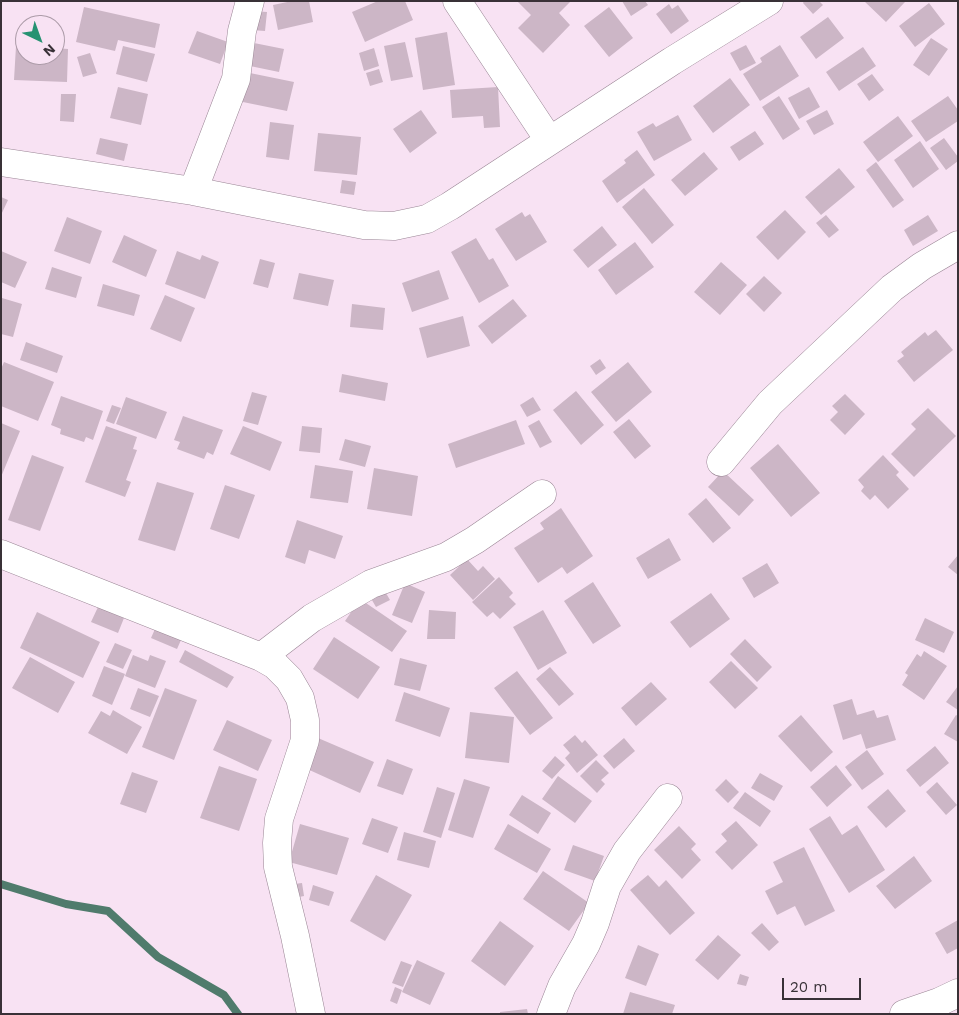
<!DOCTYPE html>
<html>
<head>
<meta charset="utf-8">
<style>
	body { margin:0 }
	#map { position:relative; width:959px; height:1015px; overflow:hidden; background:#f8e2f3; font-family:"Work Sans",sans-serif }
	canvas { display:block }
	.frame { position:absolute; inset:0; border:2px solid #393137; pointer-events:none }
	.north { position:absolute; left:15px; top:15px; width:50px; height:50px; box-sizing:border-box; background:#f8e2f3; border:1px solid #ac9ba8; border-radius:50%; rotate:138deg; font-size:14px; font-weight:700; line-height:20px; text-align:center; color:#393137 }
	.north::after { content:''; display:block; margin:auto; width:18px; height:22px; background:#269272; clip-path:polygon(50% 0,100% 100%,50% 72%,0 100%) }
	.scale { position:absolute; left:782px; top:978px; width:79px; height:22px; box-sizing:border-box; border:2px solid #393137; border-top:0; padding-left:6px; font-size:15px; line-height:18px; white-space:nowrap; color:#393137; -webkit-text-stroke:4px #f8e2f3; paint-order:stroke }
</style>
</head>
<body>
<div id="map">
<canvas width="959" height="1015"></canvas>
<div class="frame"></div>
<div class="north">N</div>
<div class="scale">20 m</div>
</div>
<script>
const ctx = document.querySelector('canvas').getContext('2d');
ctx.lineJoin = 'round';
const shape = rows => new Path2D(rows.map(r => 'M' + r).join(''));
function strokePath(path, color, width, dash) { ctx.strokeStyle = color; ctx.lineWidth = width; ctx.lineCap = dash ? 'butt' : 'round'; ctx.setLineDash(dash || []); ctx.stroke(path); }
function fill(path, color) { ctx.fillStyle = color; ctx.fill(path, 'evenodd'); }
strokePath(shape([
	[1,884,66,904,108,911,158,957,224,995,238,1014]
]), '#507b6c', 8);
fill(shape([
	[292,1,309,1,313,22,278,30,273,5],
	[378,1,405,1,413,20,365,42,352,12],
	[517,1,571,1,559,13,570,25,543,53,518,28,531,15],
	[622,1,645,1,648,5,631,16],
	[804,1,819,1,823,5,813,14,803,3],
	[864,1,905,1,905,2,886,22],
	[929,3,945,24,915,47,899,26],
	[669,4,672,9,678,5,689,21,671,34,656,14],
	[84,7,160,24,155,48,118,40,115,51,76,42],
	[609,7,633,38,609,57,584,26],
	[253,11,267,12,265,31,251,30],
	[828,17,844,38,816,59,800,37],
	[197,31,228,42,220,64,188,53],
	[447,32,455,85,423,90,415,38],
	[931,38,948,49,929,76,913,65],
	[405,42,413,77,391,81,384,46],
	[254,43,284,49,279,72,250,66],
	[746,45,756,63,740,71,730,53],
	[780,45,799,76,760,101,743,74,762,62,760,58],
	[16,46,25,47,25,55,55,55,55,48,68,49,67,82,14,80],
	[123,46,155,54,147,82,116,74],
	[863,47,876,66,839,91,826,72],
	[374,48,379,66,364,71,359,53],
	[90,53,97,73,83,77,77,57],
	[379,69,383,82,370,86,366,73],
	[245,72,294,82,287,111,238,101],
	[872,74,884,90,869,101,857,84],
	[730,78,750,105,713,133,693,106],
	[118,87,148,94,141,125,110,118],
	[498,87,500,127,484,128,483,116,452,118,450,90],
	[809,87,820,107,799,119,788,98],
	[61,94,76,94,74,122,60,121],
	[779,96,800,129,783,140,762,107],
	[948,96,958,110,958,121,926,142,911,121],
	[421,110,437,133,410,153,393,129],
	[827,110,834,124,814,135,806,121],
	[678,115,692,140,654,161,637,132,653,123,656,127],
	[898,116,913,136,878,162,863,142],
	[270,122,294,125,289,160,266,157],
	[755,131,764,144,739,161,730,147],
	[318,133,361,137,357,175,314,171],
	[100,138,128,144,124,161,96,154],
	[944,138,958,157,958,161,946,170,930,148],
	[920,141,939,169,913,188,894,160],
	[637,150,655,175,617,203,602,181,626,163,624,160],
	[704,152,718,169,685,196,671,180],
	[876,162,904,200,893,208,866,170],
	[839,168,855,187,821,215,805,197],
	[342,180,356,182,354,195,340,193],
	[644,188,674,225,652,244,622,207],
	[1,197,8,200,1,215],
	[785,210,806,232,778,260,756,237],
	[522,212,525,217,530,214,547,242,516,261,495,229],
	[826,215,839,230,829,238,816,223],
	[928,215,938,231,913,246,904,230],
	[67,217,102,231,90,264,54,251],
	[602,226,617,245,588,268,573,250],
	[124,235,157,250,146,277,112,262],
	[476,238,489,260,493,258,509,286,479,303,451,252],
	[635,242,654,267,616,295,598,270],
	[1,251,27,262,15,288,1,282],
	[177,251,200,260,202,255,219,262,205,299,165,284],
	[260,259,275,263,268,288,253,284],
	[721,262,747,285,720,315,694,292],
	[52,267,82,277,76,298,45,289],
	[439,270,449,299,412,312,402,283],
	[299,273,334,280,328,306,293,299],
	[764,276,782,293,764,312,746,294],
	[103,284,140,295,134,316,97,306],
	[165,295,195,308,181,342,150,329],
	[2,298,22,304,13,337,1,334],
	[513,299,527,316,492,344,478,326],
	[352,304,385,308,383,330,350,327],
	[463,316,470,346,427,358,419,328],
	[936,330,953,350,914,382,897,361,904,356,901,352,925,332,928,336],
	[26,342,63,356,57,373,20,360],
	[600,359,606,368,596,375,590,366],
	[4,362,54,382,38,421,1,406,1,369],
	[628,362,652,392,616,422,591,392],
	[342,374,388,383,385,401,339,392],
	[576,391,604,425,581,445,553,410],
	[252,392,267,396,258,425,243,421],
	[845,394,865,414,845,435,830,420,838,412,832,406],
	[61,396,103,411,93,440,86,437,84,442,60,434,61,429,51,425],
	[126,397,167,412,156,439,116,424],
	[533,397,541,410,527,417,520,405],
	[112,405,121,408,114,424,106,421],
	[928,408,956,436,914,477,891,454,916,429,911,424],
	[183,416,223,430,213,455,207,452,204,459,177,449,180,442,174,440],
	[629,419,651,446,635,459,613,432],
	[516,420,525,444,456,468,448,444],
	[539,420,552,442,540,448,528,426],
	[1,423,20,431,1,477],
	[106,426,137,437,133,449,137,450,126,480,131,482,125,497,85,482],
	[243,426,282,442,270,471,230,454],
	[302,426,322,428,320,453,299,451],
	[345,439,371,446,365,467,339,460],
	[778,444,820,493,791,517,750,468],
	[32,455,64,467,40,531,8,520],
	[883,455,899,472,896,475,909,489,888,509,875,495,870,500,861,491,864,487,858,480],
	[315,465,353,471,348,503,310,498],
	[374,468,418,476,412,516,367,509],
	[723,471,754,500,739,516,708,487],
	[157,482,194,493,175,551,138,540],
	[225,485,255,495,239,539,210,529],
	[706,498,731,528,713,543,688,514],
	[561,508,593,556,567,574,562,567,538,583,514,548,544,529,540,523],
	[297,520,343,536,335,559,309,550,305,564,285,557],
	[669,538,681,560,648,579,636,558],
	[958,555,958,575,948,567],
	[467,559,478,571,483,566,495,579,473,600,450,575],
	[767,563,779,583,754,598,742,578],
	[499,577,513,593,509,597,516,604,500,619,493,612,487,617,472,602],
	[593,582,621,626,593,644,564,601],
	[405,583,425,592,412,623,392,615],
	[383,588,390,600,376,607,369,595],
	[711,593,730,619,690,648,670,622],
	[360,599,407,631,392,652,345,621],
	[98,607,124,618,118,633,91,622],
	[429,610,456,612,455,639,427,639],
	[543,610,567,653,538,670,513,627],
	[37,612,100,642,83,678,20,648],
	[925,618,954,632,944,653,915,640],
	[155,629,181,640,177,649,151,638],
	[334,637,380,667,358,699,313,669],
	[745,639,772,667,757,682,730,654],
	[115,643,132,650,123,669,106,662],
	[185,650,234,677,227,688,179,662],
	[924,651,947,666,924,700,902,685,908,675,905,673,917,654,921,657],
	[133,655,148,661,150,655,166,661,155,688,125,676],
	[30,657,75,682,58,713,12,688],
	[400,658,427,665,420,691,394,685],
	[731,661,758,688,735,709,709,682],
	[104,666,125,674,112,705,92,696],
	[550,667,574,694,559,706,536,679],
	[517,671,553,718,530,735,494,688],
	[651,682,667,699,636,726,621,708],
	[958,686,958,710,946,702],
	[138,688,159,696,150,717,130,709],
	[165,688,197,700,174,760,142,747],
	[404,692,450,708,440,737,395,721],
	[852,699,857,715,874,710,877,718,888,715,896,740,866,749,861,734,843,740,833,705],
	[113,710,142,727,127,754,88,733,101,711,110,716],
	[470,712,514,717,509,763,465,758],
	[801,715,833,752,811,772,778,736],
	[956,715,958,716,958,742,944,734],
	[227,720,272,740,258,771,213,750],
	[575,735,582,743,585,740,598,755,577,773,565,758,570,753,563,745],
	[318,738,374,762,360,793,305,768],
	[624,738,635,751,614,769,603,756],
	[935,746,949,763,920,787,906,770],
	[867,750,884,774,862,790,845,767],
	[555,756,565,765,552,779,542,771],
	[387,759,413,769,403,795,377,786],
	[596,760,609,773,601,780,605,784,597,793,580,776],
	[836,765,852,785,827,807,810,787],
	[219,766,257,779,239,831,200,818],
	[132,772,158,781,146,813,120,804],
	[760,773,783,786,774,801,751,788],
	[558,776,592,801,575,823,542,799],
	[464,779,490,787,473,838,448,830],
	[726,779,739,792,728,803,715,790],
	[937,782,957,805,946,815,926,792],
	[437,787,455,793,441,838,423,832],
	[888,789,906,811,886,828,867,807],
	[745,792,771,811,760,827,733,808],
	[522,795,551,813,538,834,509,815],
	[830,816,842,835,857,825,885,870,849,893,809,829],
	[372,818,398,827,388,853,362,844],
	[736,821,758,845,732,870,715,852,727,841,721,834],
	[300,824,349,838,337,875,289,862],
	[508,824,551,849,537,873,494,849],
	[679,826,696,844,691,849,701,860,682,879,654,850],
	[404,832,436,841,429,868,397,860],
	[573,845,604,856,595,881,564,870],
	[804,847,835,911,805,926,795,906,777,915,765,891,783,882,773,862],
	[914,856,932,881,895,909,876,886],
	[543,871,589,903,569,931,523,899],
	[376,875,412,895,385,941,350,921],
	[648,875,659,887,666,880,695,913,670,935,630,890],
	[302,883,304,896,289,899,286,885],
	[313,885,334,892,329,906,309,900],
	[958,920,958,948,947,954,935,933],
	[500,921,534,946,505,986,471,961],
	[762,923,779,942,769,951,751,933],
	[718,935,741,955,718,980,695,960],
	[638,945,659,954,646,986,625,978],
	[417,960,445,973,430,1005,402,992],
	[401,961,412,965,403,987,392,983],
	[740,974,749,977,746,986,737,984],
	[395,987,402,990,397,1004,390,1001],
	[630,992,675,1005,672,1014,623,1014],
	[527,1009,528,1014,500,1014,500,1012]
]), '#ccb6c6');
const minor = shape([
	[457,1,549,140],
	[1,162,193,191,364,225,394,226,427,219,450,206,672,61,769,1],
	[193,191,236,79,242,31,250,1],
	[721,462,770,403,892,288,922,266,958,245],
	[1,554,261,657,275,665,289,679,300,698,305,720,305,740,279,819,277,843,278,867,295,936,311,1014],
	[261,657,312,618,371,584,446,557,475,540,542,494],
	[551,1014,562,986,586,944,595,923,607,886,627,851,668,798],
	[904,1014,939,1002,958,993]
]);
strokePath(minor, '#9a8695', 29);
strokePath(minor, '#fff', 28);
</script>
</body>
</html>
